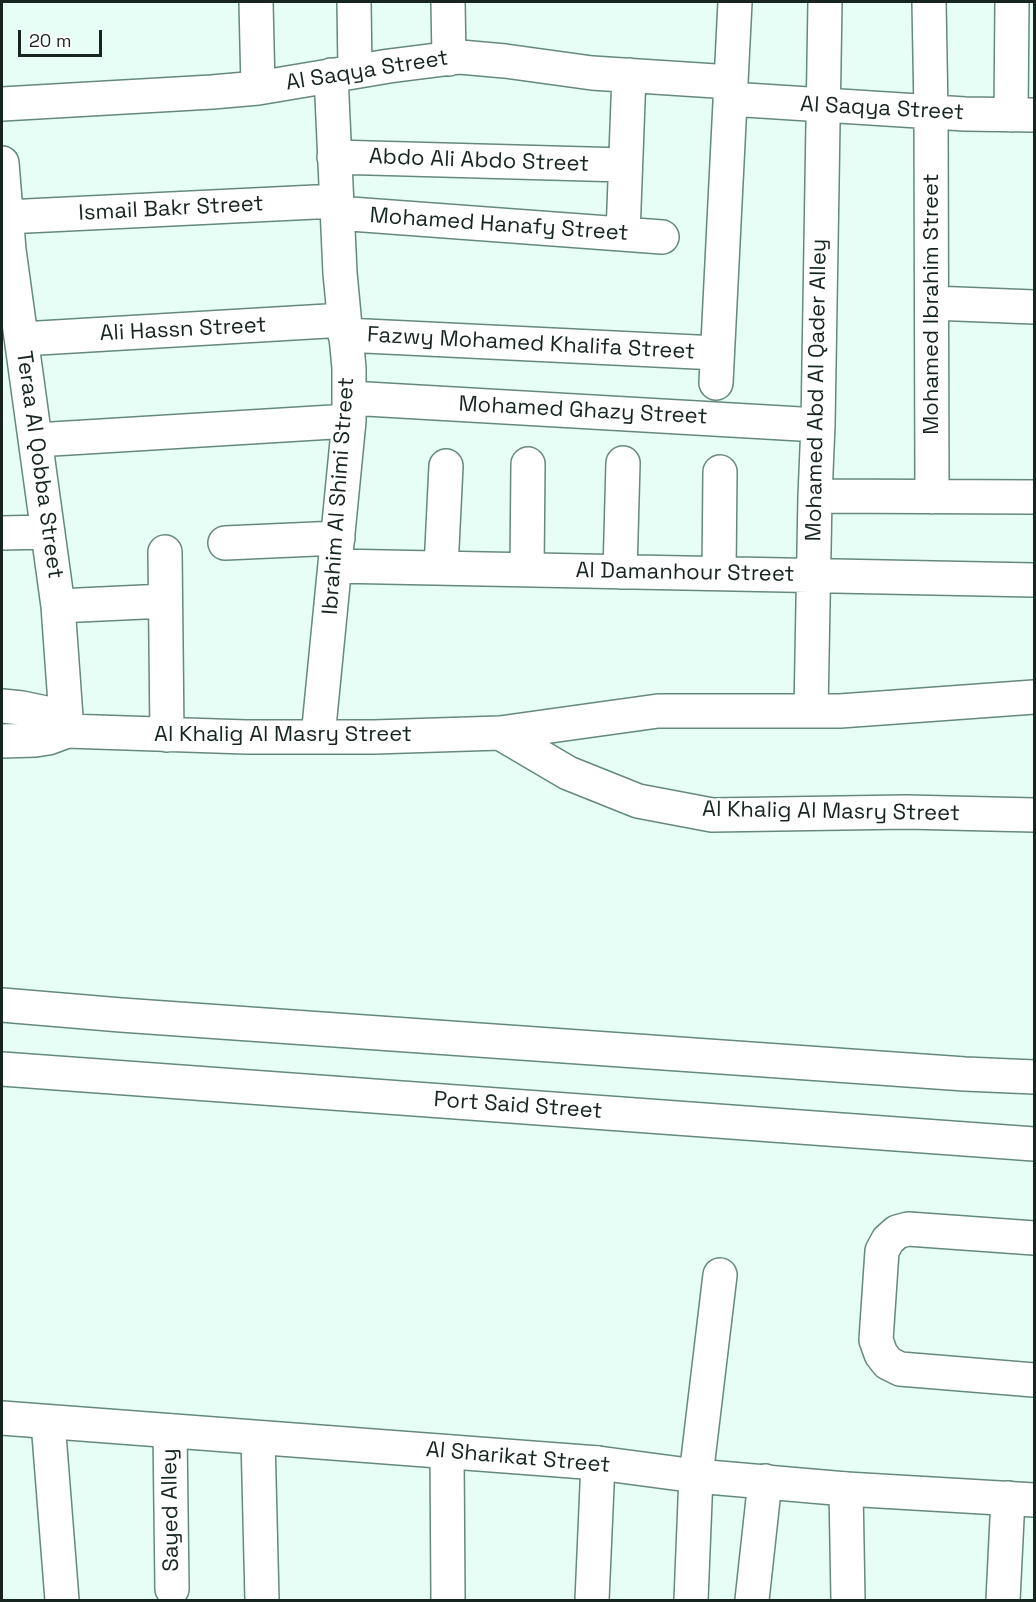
<!DOCTYPE html>
<html>
<head>
<meta charset="utf-8">
<style>
	body { margin:0 }
	#map { position:relative; width:1036px; height:1602px; overflow:hidden; background:#e6fef5; font-family:"Space Grotesk",sans-serif }
	canvas { display:block }
	.frame { position:absolute; inset:0; border:3px solid #162520; pointer-events:none }
	.scale { position:absolute; left:18px; top:30px; width:84px; height:27px; box-sizing:border-box; border:3px solid #162520; border-top:0; padding-left:8px; font-size:18px; line-height:21px; white-space:nowrap; color:#162520; -webkit-text-stroke:4px #fff; paint-order:stroke }
</style>
</head>
<body>
<div id="map">
<canvas width="1036" height="1602"></canvas>
<div class="frame"></div>
<div class="scale">20 m</div>
</div>
<script>
const ctx = document.querySelector('canvas').getContext('2d');
ctx.lineJoin = 'round';
const shape = rows => new Path2D(rows.map(r => 'M' + r).join(''));
function strokePath(path, color, width, dash) { ctx.strokeStyle = color; ctx.lineWidth = width; ctx.lineCap = dash ? 'butt' : 'round'; ctx.setLineDash(dash || []); ctx.stroke(path); }
function drawText(font, color, halo, rows, align = 'center') {
  ctx.font = font + ' "Space Grotesk",sans-serif'; ctx.lineWidth = 5; ctx.setLineDash([]); ctx.textBaseline = 'middle'; ctx.strokeStyle = halo; ctx.fillStyle = color; for (const [text, x, y, turn = 0] of rows) {
    ctx.save(); ctx.translate(x, y); ctx.rotate((+turn || 0) * Math.PI / 180); ctx.textAlign = isNaN(turn) ? turn : align; if (halo) ctx.strokeText(text, 0, 0); ctx.fillText(text, 0, 0); ctx.restore();
  }
}
const minor = shape([
	[256,2,258,88],
	[354,2,355,71],
	[448,2,449,59],
	[929,2,931,112,932,497],
	[730,99,965,114,1034,115],
	[2,104,212,92,258,88,389,66,460,57,505,61,592,73,731,82],
	[1011,115,1012,2],
	[334,157,624,165],
	[2,163,9,250,58,606,67,731],
	[337,213,662,237],
	[6,217,336,201],
	[623,234,629,75],
	[932,303,1034,307],
	[345,335,717,353],
	[22,339,344,320],
	[716,383,735,2],
	[349,398,818,425],
	[36,440,349,421],
	[815,496,1034,497],
	[2,533,48,532],
	[225,543,338,538],
	[165,552,167,735],
	[335,566,1034,580],
	[441,568,446,466],
	[527,570,528,464],
	[620,572,623,463],
	[719,573,720,472],
	[58,606,165,601],
	[2,706,22,708,46,713,56,719,67,731],
	[811,711,815,496,818,425,825,2],
	[500,733,568,773,638,801,712,815,906,812,1034,815],
	[318,737,349,421,349,368,340,273,331,75],
	[2,741,35,740,48,738,67,731,246,737,374,737,500,733,658,711,840,711,1034,697],
	[1034,1238,908,1229,897,1232,888,1240,882,1251,876,1340,881,1354,888,1363,900,1369,1034,1380],
	[48,1422,62,1600],
	[170,1431,172,1589],
	[258,1438,262,1600],
	[447,1452,448,1600],
	[846,1489,848,1600],
	[592,1600,598,1463],
	[691,1600,696,1476,720,1275],
	[752,1600,765,1481],
	[1003,1600,1008,1498]
]);
const major = shape([
	[2,1005,121,1015,965,1074,1034,1077],
	[2,1069,1034,1144],
	[2,1418,598,1463,696,1476,846,1489,1034,1500]
]);
strokePath(minor, '#65897d', 36);
strokePath(major, '#65897d', 36);
strokePath(minor, '#fff', 33);
strokePath(major, '#fff', 33);
drawText('22px', '#162520', '#fff', [
	["Al Saqya Street",367,71,-9],
	["Al Saqya Street",882,109,3],
	["Abdo Ali Abdo Street",479,161,2],
	["Ismail Bakr Street",171,209,-3],
	["Mohamed Hanafy Street",499,225,4],
	["Mohamed Ibrahim Street",932,304,-90],
	["Ali Hassn Street",183,330,-3],
	["Fazwy Mohamed Khalifa Street",531,344,3],
	["Mohamed Abd Al Qader Alley",817,390,-89],
	["Mohamed Ghazy Street",583,411,3],
	["Teraa Al Qobba Street",39,465,82],
	["Ibrahim Al Shimi Street",339,496,-86],
	["Al Damanhour Street",685,573,1],
	["Al Khalig Al Masry Street",283,735],
	["Al Khalig Al Masry Street",831,812,1],
	["Port Said Street",518,1106,4],
	["Al Sharikat Street",518,1458,5],
	["Sayed Alley",171,1510,-91]
]);
</script>
</body>
</html>
